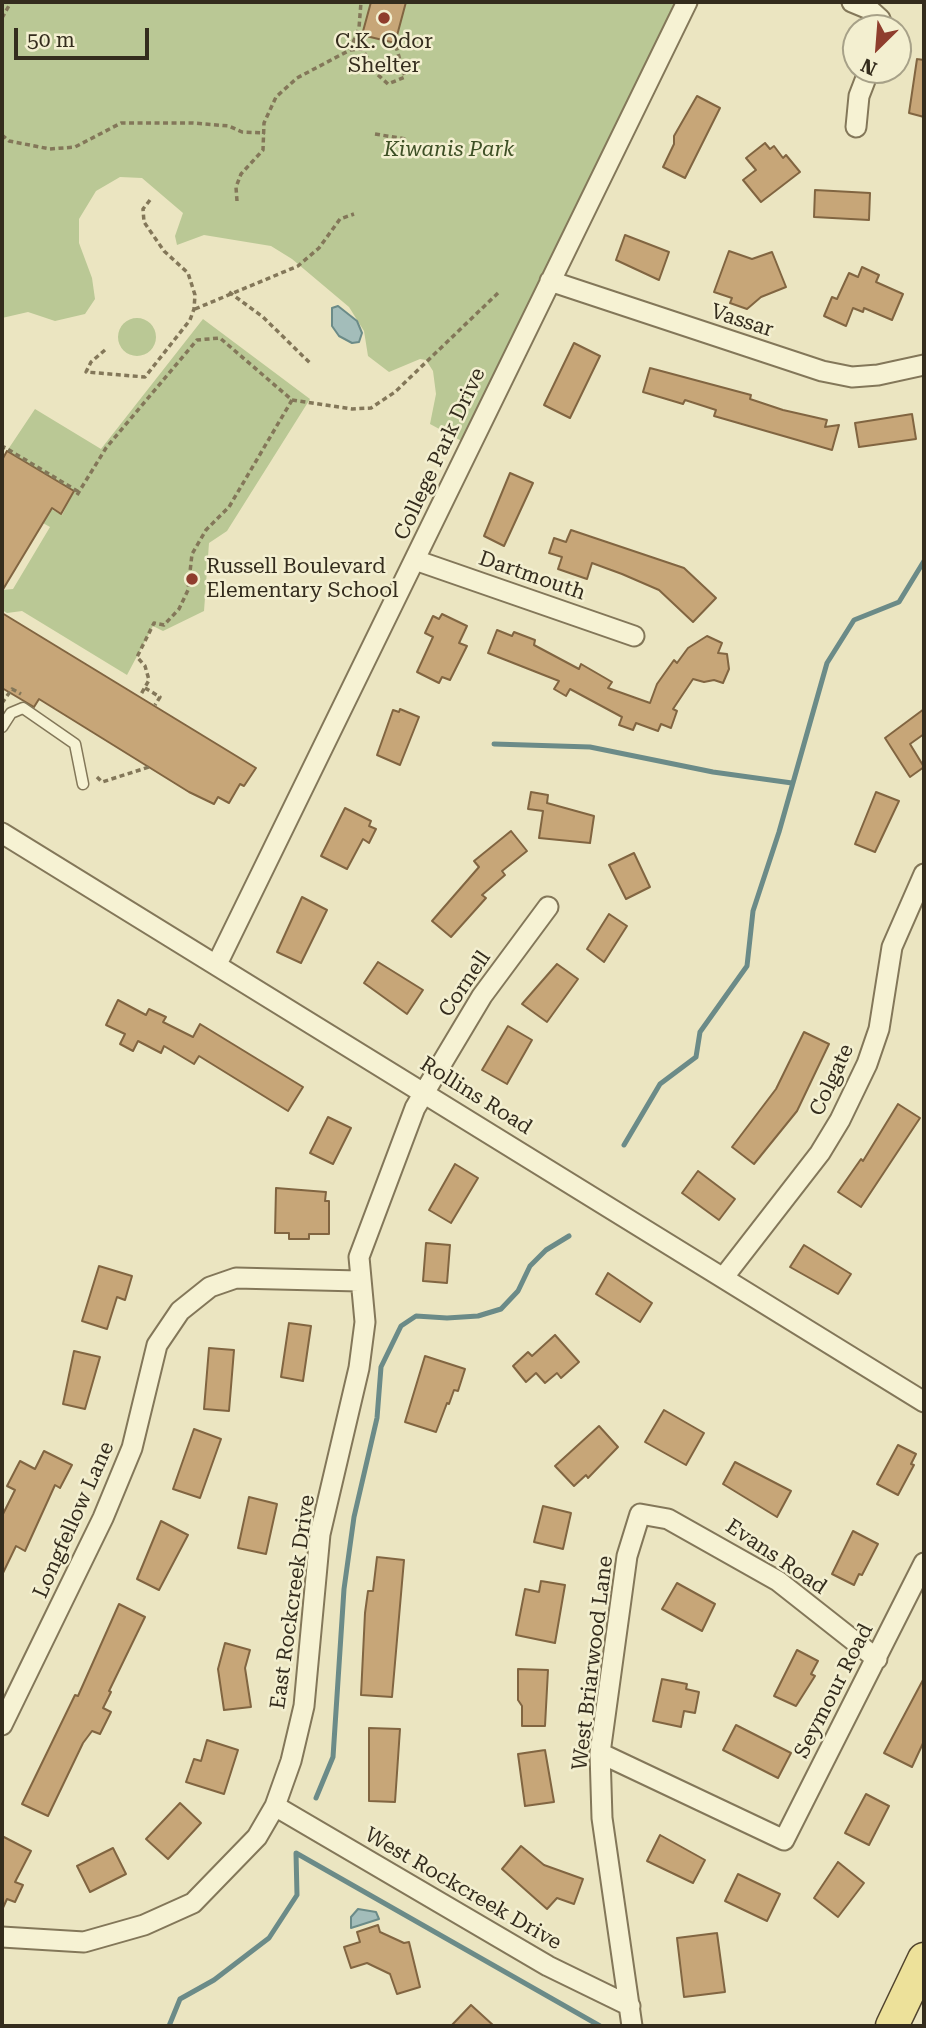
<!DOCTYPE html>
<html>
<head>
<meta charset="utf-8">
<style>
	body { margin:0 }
	#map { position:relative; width:926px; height:2028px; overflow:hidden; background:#ebe5c1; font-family:"Roboto Serif",serif }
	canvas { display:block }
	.frame { position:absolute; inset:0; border:4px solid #342c1d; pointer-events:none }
	.north { position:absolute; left:842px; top:14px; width:70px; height:70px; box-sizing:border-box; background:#f3efd0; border:2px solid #a7a188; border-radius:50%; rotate:205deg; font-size:19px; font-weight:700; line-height:28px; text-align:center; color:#342c1d }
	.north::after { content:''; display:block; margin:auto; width:24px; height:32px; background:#8f3d2d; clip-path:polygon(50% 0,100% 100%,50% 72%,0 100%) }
	.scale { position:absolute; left:14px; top:28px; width:135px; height:32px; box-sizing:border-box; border:4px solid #342c1d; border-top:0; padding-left:9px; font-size:21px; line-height:24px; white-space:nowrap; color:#342c1d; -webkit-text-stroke:5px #f3efd0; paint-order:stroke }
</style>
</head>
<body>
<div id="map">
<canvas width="926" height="2028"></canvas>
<div class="frame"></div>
<div class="north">N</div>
<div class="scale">50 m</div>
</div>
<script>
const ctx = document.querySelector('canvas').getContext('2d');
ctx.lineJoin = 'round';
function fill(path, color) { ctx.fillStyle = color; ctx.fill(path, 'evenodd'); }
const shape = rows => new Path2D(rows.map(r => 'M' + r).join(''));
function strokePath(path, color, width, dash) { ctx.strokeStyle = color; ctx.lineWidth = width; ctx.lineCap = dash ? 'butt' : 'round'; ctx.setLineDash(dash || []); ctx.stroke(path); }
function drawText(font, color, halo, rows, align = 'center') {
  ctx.font = font + ' "Roboto Serif",serif'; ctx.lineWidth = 5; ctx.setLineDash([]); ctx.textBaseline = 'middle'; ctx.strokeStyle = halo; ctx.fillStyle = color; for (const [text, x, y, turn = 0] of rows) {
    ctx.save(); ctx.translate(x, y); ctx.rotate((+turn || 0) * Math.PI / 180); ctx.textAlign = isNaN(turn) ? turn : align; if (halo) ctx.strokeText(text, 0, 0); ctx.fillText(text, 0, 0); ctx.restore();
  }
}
fill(shape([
	[2,2,687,2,469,445,430,424,436,394,433,371,426,360,420,359,389,372,368,356,364,331,349,307,292,259,271,246,204,235,177,245,175,236,183,213,142,178,120,177,96,191,79,219,79,243,92,278,95,299,85,314,55,321,28,312,2,318],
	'118 337a19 19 0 1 1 38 0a19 19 0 1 1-38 0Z',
	[203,319,310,399,227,531,209,543,204,611,163,631,153,626,127,675,22,611,7,613,2,610,2,590,13,589,50,527,43,523,51,509,62,515,74,492,7,451,35,409,101,449]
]), '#bac895');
const water = shape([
	[338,306,357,321,362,333,359,342,352,343,339,336,332,326,332,308,338,306],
	[358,1909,376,1912,379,1919,351,1928,351,1917,358,1909]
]);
fill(water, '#a3bdba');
strokePath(water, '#6b8b88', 2);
strokePath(shape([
	[494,744,590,747,713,772,792,783],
	[624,1145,660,1084,696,1057,700,1032,747,966,753,911,779,832,827,663,854,620,899,602,924,561],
	[316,1798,333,1757,344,1589,354,1517,377,1418,381,1367,401,1326,416,1316,447,1318,478,1316,501,1309,518,1291,530,1266,546,1250,569,1236],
	[169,2026,180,1999,214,1980,269,1938,297,1895,296,1853,600,2026]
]), '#6b8b88', 5);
const building = shape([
	[371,2,406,2,395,43,362,35,371,2],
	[917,59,924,60,924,117,909,113,917,59],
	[697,96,720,108,685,178,663,167,674,144,674,136,697,96],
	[765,143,770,149,774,146,783,158,786,155,800,172,761,202,743,180,756,170,746,158,765,143],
	[815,190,870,193,869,220,814,217,815,190],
	[625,235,669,252,659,280,616,260,625,235],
	[729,251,752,259,772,252,786,287,761,297,747,309,730,303,732,298,714,292,729,251],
	[862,267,879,275,876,282,903,294,892,320,864,308,863,312,853,308,846,326,824,316,832,297,837,299,849,273,858,277,862,267],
	[574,343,600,356,570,418,544,405,574,343],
	[650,368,751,395,750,399,783,410,827,420,825,427,839,425,832,450,714,416,716,410,685,400,683,404,643,392,650,368],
	[912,414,916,439,859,447,855,423,912,414],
	[7,451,74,491,61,514,52,508,2,591,2,460,7,451],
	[510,473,533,483,504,546,484,536,510,473],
	[571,530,684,568,716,598,693,622,659,590,622,574,592,563,587,579,558,569,562,557,549,553,554,538,566,542,571,530],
	[2,613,256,768,244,786,240,784,229,803,218,797,214,804,189,792,39,699,34,707,2,688,2,613],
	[442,614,467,626,459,643,467,646,450,680,442,677,439,683,417,672,433,637,425,633,433,616,439,619,442,614],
	[497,630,512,636,514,632,535,640,534,645,579,669,581,664,612,682,608,688,650,703,657,684,674,660,677,663,688,648,707,636,722,643,718,653,727,654,729,669,723,683,714,680,704,682,693,679,673,709,677,711,671,728,661,724,658,731,636,723,633,730,619,725,622,717,570,689,566,696,554,689,559,681,488,653,497,630],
	[400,709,419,717,400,765,377,755,393,710,399,712,400,709],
	[924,709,924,734,910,744,924,767,910,777,885,738,924,709],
	[531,792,548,795,547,803,594,816,590,843,539,838,543,811,528,809,531,792],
	[876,792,899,801,875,852,855,844,876,792],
	[345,808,371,821,369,826,376,829,369,843,363,839,347,869,321,856,345,808],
	[511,831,527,851,502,871,505,875,482,895,486,898,451,937,432,921,479,867,474,861,511,831],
	[634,853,650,887,626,899,609,865,634,853],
	[302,897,327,910,301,963,277,952,302,897],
	[609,914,627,926,604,962,587,949,609,914],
	[378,962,423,990,407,1014,364,983,378,962],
	[557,964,578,979,547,1022,522,1004,557,964],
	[118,1000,146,1015,149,1009,166,1017,163,1022,193,1037,200,1024,303,1087,288,1111,199,1056,194,1064,164,1046,161,1053,138,1041,133,1051,120,1044,125,1034,106,1025,118,1000],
	[508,1026,532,1040,507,1084,482,1070,508,1026],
	[804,1032,829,1044,797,1111,754,1164,732,1147,776,1089,804,1032],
	[898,1104,920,1118,861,1207,838,1192,861,1159,863,1161,898,1104],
	[328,1117,351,1128,333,1164,310,1153,328,1117],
	[455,1164,478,1178,451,1223,429,1210,455,1164],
	[698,1171,735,1199,719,1220,682,1193,698,1171],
	[276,1188,326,1192,325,1201,329,1201,329,1234,309,1234,309,1239,289,1239,289,1233,275,1233,276,1188],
	[426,1243,450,1245,447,1283,423,1281,426,1243],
	[804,1245,851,1274,838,1294,790,1267,804,1245],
	[99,1266,132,1276,125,1300,117,1297,107,1329,82,1321,99,1266],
	[608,1273,652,1303,640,1322,596,1294,608,1273],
	[289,1323,311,1326,303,1381,281,1377,289,1323],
	[555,1335,579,1362,561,1378,557,1373,545,1383,536,1373,526,1382,513,1366,528,1352,532,1356,555,1335],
	[209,1348,234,1350,229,1411,204,1409,209,1348],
	[74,1351,100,1357,85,1409,63,1404,74,1351],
	[425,1356,465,1369,458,1391,454,1390,449,1404,447,1403,436,1432,405,1422,425,1356],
	[664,1410,704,1433,686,1465,645,1442,664,1410],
	[599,1426,618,1447,588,1478,586,1475,574,1486,555,1466,599,1426],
	[194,1429,221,1439,200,1498,173,1489,194,1429],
	[898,1445,916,1454,911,1464,914,1465,898,1495,877,1484,898,1445],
	[44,1451,72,1465,60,1488,55,1485,25,1551,16,1546,2,1575,2,1516,15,1490,7,1486,20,1461,35,1469,44,1451],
	[735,1462,791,1491,777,1517,723,1484,735,1462],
	[249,1497,277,1504,266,1554,238,1548,249,1497],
	[543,1506,571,1513,563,1549,534,1542,543,1506],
	[161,1521,188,1535,159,1590,137,1579,161,1521],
	[853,1531,878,1544,862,1575,859,1574,854,1585,832,1574,853,1531],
	[377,1557,404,1560,392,1697,361,1695,365,1613,368,1591,373,1591,377,1557],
	[541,1581,565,1585,555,1643,516,1635,525,1589,539,1592,541,1581],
	[677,1583,715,1604,702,1631,662,1609,677,1583],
	[119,1604,145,1617,109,1691,111,1692,103,1708,111,1712,100,1734,92,1731,83,1743,48,1816,22,1804,75,1695,78,1696,119,1604],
	[225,1643,250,1650,245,1668,251,1707,224,1710,218,1669,225,1643],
	[797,1650,818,1661,811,1674,815,1676,796,1706,774,1696,797,1650],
	[518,1669,548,1670,545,1726,522,1726,522,1706,518,1700,518,1669],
	[924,1678,924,1741,912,1767,884,1753,924,1678],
	[662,1679,687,1684,686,1689,699,1692,695,1713,684,1711,681,1727,653,1721,662,1679],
	[736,1725,791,1753,778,1778,723,1750,736,1725],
	[369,1728,400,1729,395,1802,369,1801,369,1728],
	[207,1740,238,1750,224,1794,186,1782,194,1759,201,1761,207,1740],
	[545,1750,554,1802,525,1806,518,1754,545,1750],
	[866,1794,889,1806,869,1845,845,1833,866,1794],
	[180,1803,201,1823,168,1859,146,1839,180,1803],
	[660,1835,705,1860,693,1883,647,1861,660,1835],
	[2,1836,31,1851,15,1882,23,1885,15,1902,7,1899,2,1910,2,1836],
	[521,1846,544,1865,583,1879,574,1904,557,1898,547,1909,502,1869,521,1846],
	[113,1848,126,1874,90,1892,77,1866,113,1848],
	[838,1862,864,1883,838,1917,814,1898,838,1862],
	[738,1874,780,1894,767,1921,725,1901,738,1874],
	[378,1925,380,1932,404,1943,409,1942,420,1987,397,1994,390,1974,367,1963,351,1968,344,1947,360,1942,357,1932,378,1925],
	[717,1933,725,1992,684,1997,677,1938,717,1933],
	[471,2005,494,2026,451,2026,471,2005]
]);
fill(building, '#c7a678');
strokePath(building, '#816541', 2);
const service = shape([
	[2,727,11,713,23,708,75,744,83,784]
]);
const minor = shape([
	[852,2,869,9,880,19,883,28],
	[856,127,859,96,869,70],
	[550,281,822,371,852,377,878,375,924,365],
	[415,560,634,636],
	[2,833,924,1402],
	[217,964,687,2],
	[723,1278,820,1153,840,1120,867,1064,879,1029,892,947,924,874],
	[2,1725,103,1518,132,1448,157,1345,180,1311,210,1287,236,1278,359,1281],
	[600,1753,784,1840,924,1563],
	[275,1806,548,1966,630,2006],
	[2,1937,84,1942,144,1925,193,1903,257,1837,275,1806,291,1761,304,1706,320,1534,359,1368,365,1322,359,1257,415,1108,482,996,548,907],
	[632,2026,602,1818,600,1753,627,1556,640,1514,668,1519,778,1581,877,1659]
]);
const primary = shape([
	[892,2026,924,1959]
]);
strokePath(service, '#837759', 13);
strokePath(minor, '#837759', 23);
strokePath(primary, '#51442e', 35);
strokePath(shape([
	[2,18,11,2],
	[350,50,362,49,377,74,388,84,405,77,395,43],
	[375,134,406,139],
	[2,135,9,141,50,149,75,147,121,123,193,123,229,126,242,132,265,133],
	[237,201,236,187,241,174,263,150,264,123,276,97,297,78,350,50,359,28,361,2],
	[229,292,263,317,311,364],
	[195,309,298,266,319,248,340,219,354,214],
	[105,350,91,362,86,372,145,377,190,320,194,309,195,295,188,273,164,251,144,222,143,209,150,200],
	[292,400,352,409,371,408,395,392,498,293],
	[2,450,4,447,79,492],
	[77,495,106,448,197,340,220,338,292,400,229,507,206,530,192,554,188,590,179,609,164,625,154,623,137,657,145,666,149,680,140,696],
	[145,688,160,697,155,705],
	[2,703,12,689,21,694],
	[97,777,102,782,149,767]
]), '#837759', 3.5, [5, 3.5]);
strokePath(service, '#f6f2d3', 10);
strokePath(minor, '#f6f2d3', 19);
strokePath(primary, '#ede19a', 32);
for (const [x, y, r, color] of [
	[384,18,7,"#8f3d2d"],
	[192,579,7,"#8f3d2d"]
]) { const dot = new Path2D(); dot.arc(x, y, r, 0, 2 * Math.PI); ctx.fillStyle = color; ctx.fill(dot); strokePath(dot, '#f3efd0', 2.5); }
drawText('21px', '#342c1d', '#f3efd0', [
	["C.K. Odor",384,42],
	["Shelter",384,66],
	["Russell Boulevard",206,567,"left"],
	["Elementary School",206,591,"left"]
]);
drawText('italic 21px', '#3d4f25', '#f3efd0', [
	["Kiwanis Park",449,150]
]);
drawText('21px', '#342c1d', '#f3efd0', [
	["Vassar",742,321,18],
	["College Park Drive",440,454,-65],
	["Dartmouth",532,576,19],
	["Cornell",465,984,-56],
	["Colgate",832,1080,-65],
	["Rollins Road",476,1096,32],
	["Longfellow Lane",74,1520,-66],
	["Evans Road",776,1557,34],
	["East Rockcreek Drive",293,1602,-82],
	["West Briarwood Lane",593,1663,-83],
	["Seymour Road",834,1691,-63],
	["West Rockcreek Drive",463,1889,30]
]);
</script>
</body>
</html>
